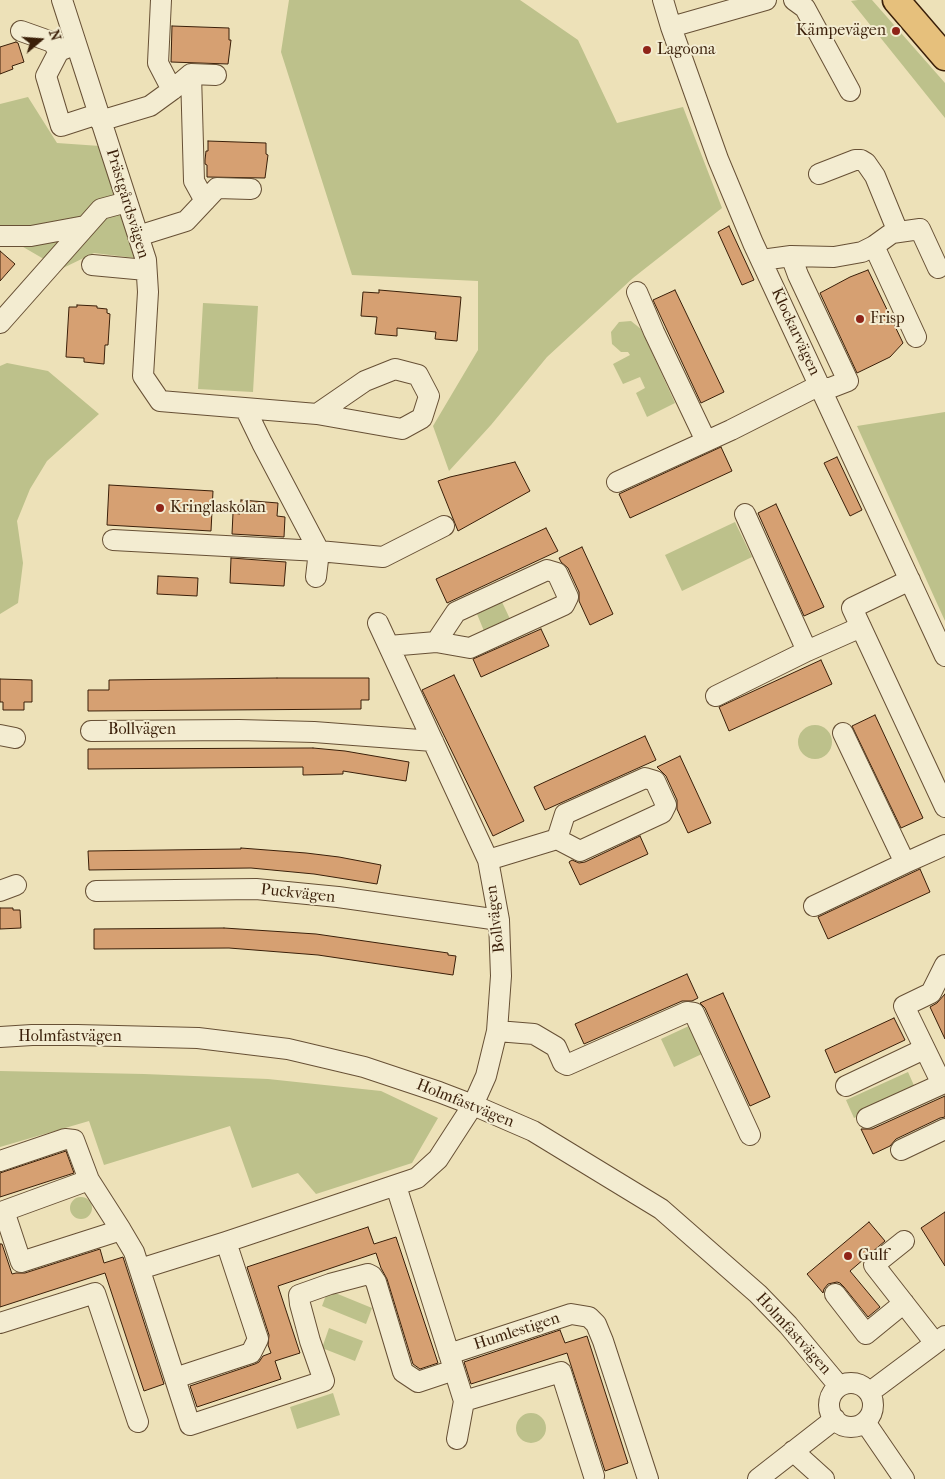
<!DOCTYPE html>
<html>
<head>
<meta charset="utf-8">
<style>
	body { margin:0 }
	#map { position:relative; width:945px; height:1479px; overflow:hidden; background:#ede1b8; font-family:"IM FELL French Canon",serif }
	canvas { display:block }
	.north { position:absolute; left:15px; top:15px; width:50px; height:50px; -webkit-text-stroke:4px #f3ecd1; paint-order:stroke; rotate:72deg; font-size:14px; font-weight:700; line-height:20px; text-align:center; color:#3a1f09 }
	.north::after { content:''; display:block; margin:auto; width:18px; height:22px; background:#3a1f09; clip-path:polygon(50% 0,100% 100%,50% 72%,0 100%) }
</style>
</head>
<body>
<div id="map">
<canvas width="945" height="1479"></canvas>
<div class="north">N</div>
</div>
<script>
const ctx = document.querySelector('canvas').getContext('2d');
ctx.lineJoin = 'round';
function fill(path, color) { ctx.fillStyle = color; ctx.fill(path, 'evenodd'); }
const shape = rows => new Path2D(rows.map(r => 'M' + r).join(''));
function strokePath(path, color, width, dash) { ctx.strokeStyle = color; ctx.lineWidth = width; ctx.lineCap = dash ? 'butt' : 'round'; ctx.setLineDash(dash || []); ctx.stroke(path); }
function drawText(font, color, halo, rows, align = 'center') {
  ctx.font = font + ' "IM FELL French Canon",serif'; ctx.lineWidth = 4; ctx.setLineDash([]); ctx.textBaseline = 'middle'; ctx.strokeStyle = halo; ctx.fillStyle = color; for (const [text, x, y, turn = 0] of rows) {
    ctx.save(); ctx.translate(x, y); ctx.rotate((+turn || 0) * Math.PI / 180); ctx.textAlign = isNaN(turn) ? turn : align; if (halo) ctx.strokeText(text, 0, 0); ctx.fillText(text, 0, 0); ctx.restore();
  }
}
fill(shape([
	[289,0,520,0,578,40,617,123,683,107,722,208,633,278,547,357,491,425,449,471,433,426,478,350,478,281,352,275,281,52],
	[858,0,872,0,945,83,945,118,851,1],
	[28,97,57,143,100,146,135,258,94,253,61,269,18,244,0,231,0,104],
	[203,303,258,306,253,392,198,389],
	[631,321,641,329,675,403,647,417,636,393,645,388,640,377,623,384,613,364,630,355,628,352,621,352,612,344,611,332,619,322],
	[7,363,48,371,99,414,47,461,30,489,17,521,23,563,18,603,0,614,0,366],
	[945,412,945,621,857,426],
	[735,522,752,557,682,591,665,555],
	[502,602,510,619,484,631,477,614],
	'798 742a17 17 0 1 1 34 0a17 17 0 1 1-34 0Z',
	[691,1025,704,1053,674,1067,661,1039],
	[0,1071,144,1074,268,1079,381,1091,438,1118,412,1163,316,1194,298,1173,252,1188,230,1126,104,1165,89,1121,0,1147],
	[908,1072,916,1090,854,1118,846,1100],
	'70 1208a11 11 0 1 1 22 0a11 11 0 1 1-22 0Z',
	[328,1290,372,1308,366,1324,322,1306],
	[329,1328,363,1341,355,1361,322,1348],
	[333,1393,340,1415,297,1429,290,1407],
	'516 1428a15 15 0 1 1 30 0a15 15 0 1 1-30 0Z'
]), '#bdc18b');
const building = shape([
	[172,26,229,28,229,40,231,40,228,64,171,62,172,26],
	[16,42,18,43,24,62,12,66,13,69,0,74,0,47,16,42],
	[208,141,266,143,266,154,268,155,265,178,207,177,207,165,205,164,205,160,206,151,208,151,208,141],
	[729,226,754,280,742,285,718,232,729,226],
	[0,251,15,264,0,281,0,251],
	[868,270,903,343,890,357,857,373,820,293,850,277,868,270],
	[379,290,461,297,457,341,435,339,436,332,397,328,397,336,375,334,377,317,361,316,363,292,379,293,379,290],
	[675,290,724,392,701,403,653,300,675,290],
	[77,305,97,306,97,308,107,309,107,313,110,314,108,345,105,345,104,364,84,362,84,358,66,357,69,307,77,307,77,305],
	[721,447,732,471,630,518,619,494,721,447],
	[837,457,862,510,850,516,824,463,837,457],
	[515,462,530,491,458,531,438,481,450,477,515,462],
	[109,485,213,491,211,531,107,525,109,485],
	[241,500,278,503,277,516,285,517,284,537,232,534,233,513,240,514,241,500],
	[776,504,824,607,804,616,758,513,776,504],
	[546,528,558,551,447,603,436,579,546,528],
	[582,547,613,614,590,625,579,601,579,592,568,568,561,562,559,558,582,547],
	[231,558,286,562,284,586,230,583,231,558],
	[158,576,198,578,197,596,157,594,158,576],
	[541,629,549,646,481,677,473,659,541,629],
	[821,660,832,684,729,731,719,707,821,660],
	[454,675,524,821,493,836,422,690,454,675],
	[277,678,369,678,369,700,361,700,361,709,88,711,88,690,109,690,109,680,277,678],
	[0,679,32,680,32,702,24,702,24,710,3,710,3,702,0,702,0,679],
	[875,715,923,818,901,828,852,726,875,715],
	[645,736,656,760,545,810,534,787,645,736],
	[313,748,345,751,409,762,406,781,343,771,343,774,303,775,303,767,88,769,88,749,313,748],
	[680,756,711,823,688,833,677,809,677,800,666,776,657,767,680,756],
	[640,836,648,854,580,885,569,862,572,860,579,863,585,862,640,836],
	[241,848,306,853,339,857,381,865,377,884,314,874,251,868,89,870,88,851,241,849,241,848],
	[920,869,930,892,828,939,818,917,920,869],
	[0,908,13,908,13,910,20,910,21,928,0,929,0,908],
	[224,928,316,934,448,953,448,955,456,956,453,975,318,955,229,948,94,949,94,929,224,928],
	[687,974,698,998,692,1001,682,1001,584,1044,575,1024,687,974],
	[723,993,770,1097,750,1106,705,1008,700,1003,723,993],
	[945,994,945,1039,930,1007,937,1003,945,994],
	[894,1018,905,1040,835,1073,825,1050,894,1018],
	[945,1096,945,1117,940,1118,896,1139,890,1146,873,1154,861,1129,872,1129,945,1096],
	[66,1151,74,1173,0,1197,0,1173,66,1151],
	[945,1212,945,1266,921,1228,945,1212],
	[869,1222,885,1241,850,1271,880,1307,868,1317,844,1287,840,1283,837,1282,828,1284,824,1289,823,1293,807,1274,869,1222],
	[368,1227,374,1244,396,1237,438,1363,420,1369,413,1364,387,1279,381,1268,376,1253,278,1286,300,1353,275,1361,281,1379,197,1407,190,1386,255,1364,259,1362,263,1356,271,1353,268,1345,269,1335,247,1267,368,1227],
	[0,1244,2,1244,12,1274,16,1273,25,1273,100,1249,104,1263,123,1257,164,1384,144,1391,105,1273,0,1307,0,1244],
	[560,1330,565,1343,587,1336,628,1463,605,1471,567,1353,471,1384,464,1362,560,1330]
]);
fill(building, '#d6a072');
strokePath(building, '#3a1f09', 1);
const minor = shape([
	[62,0,146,260,148,292,143,376,160,401,317,414,402,429,422,418,429,396,418,375,395,369,365,381,317,414],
	[161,0,158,63,172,90],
	[663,0,671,27,718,159,753,243,945,656],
	[794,0,805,8,850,91],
	[671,27,766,0],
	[21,31,52,42,59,51,71,46],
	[59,51,46,76,61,126,98,114],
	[191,74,194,181,205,201],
	[100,121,150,106,172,90,191,74,216,75],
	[819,174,855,160,861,160,866,163,875,176,898,232],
	[0,236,31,236,85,226],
	[138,236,186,221,217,188,251,189],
	[874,246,916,337],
	[762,262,769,259,791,256,834,257,862,252,874,246,892,233,920,229,938,268],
	[92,265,146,270],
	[637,292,654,332,706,441],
	[0,323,101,209,127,202],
	[245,408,262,443,319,551,316,577],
	[617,482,731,430,814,388,830,388,848,381,798,275,791,256],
	[745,514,807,651],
	[113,540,319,551,383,557,444,526],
	[910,580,852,608,945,807],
	[389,646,436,642,456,612,547,570,557,573,568,597,564,605,470,648,436,642],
	[716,696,807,651,861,627],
	[91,731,239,730,314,732,433,741],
	[0,735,15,738],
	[488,860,557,839,565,814,645,778,655,781,666,805,662,813,580,851,557,839],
	[905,863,945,845],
	[0,891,16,885],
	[96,891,256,889,338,897,499,920],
	[814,906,905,863,843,733],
	[497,1031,534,1034,556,1047,563,1063,567,1065,687,1012,694,1013,750,1135],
	[0,1037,32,1035,77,1035,198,1038,288,1049,364,1067,439,1092,473,1105,533,1131,661,1209,758,1294,788,1325,839,1386],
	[846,1086,924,1049],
	[867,1118,942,1084,904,1006,931,993,945,965],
	[901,1150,945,1129],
	[0,1161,65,1139,74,1140,89,1180],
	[396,1186,464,1401,457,1439],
	[121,1230,21,1262,4,1211,89,1180,121,1230,134,1252,190,1425,324,1381,310,1341,300,1304,299,1295,330,1284,368,1274,372,1276,376,1282,403,1372,418,1382,454,1370],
	[904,1241,874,1265,935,1343],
	[140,1269,226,1242,417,1178,438,1159,473,1105,486,1076,497,1031,501,976,499,920,488,860,378,623],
	[835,1294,866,1334,904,1303],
	[0,1323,95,1293,138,1422],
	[449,1354,571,1314,589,1317,596,1324,603,1341,648,1479],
	[175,1378,251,1353,258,1339,226,1242],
	'829 1405a22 22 0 1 1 44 0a22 22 0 1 1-44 0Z',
	[870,1392,945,1336],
	[464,1401,561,1372,594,1476],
	[865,1422,904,1479],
	[793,1451,824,1479],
	[758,1479,835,1419]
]);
const major = shape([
	[896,0,945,57]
]);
strokePath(minor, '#675035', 22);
strokePath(major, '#3a1f09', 29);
strokePath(minor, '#f3ecd1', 20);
strokePath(major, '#e6c07c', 26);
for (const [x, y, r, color] of [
	[896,31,5,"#8f2418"],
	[647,50,5,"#8f2418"],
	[860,319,5,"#8f2418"],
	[160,508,5,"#8f2418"],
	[848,1256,5,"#8f2418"]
]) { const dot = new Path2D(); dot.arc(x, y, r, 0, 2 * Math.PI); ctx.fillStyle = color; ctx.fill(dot); strokePath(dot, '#f3ecd1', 2); }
drawText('16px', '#3a1f09', '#f3ecd1', [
	["Kämpevägen",886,31,"right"],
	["Lagoona",657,50],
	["Frisp",870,319],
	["Kringlaskolan",170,508],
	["Gulf",858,1256]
], 'left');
drawText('16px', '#3a1f09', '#f3ecd1', [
	["Prästgårdsvägen",127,204,73],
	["Klockarvägen",795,332,65],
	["Bollvägen",142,730],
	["Puckvägen",298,894,6],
	["Bollvägen",496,919,-97],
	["Holmfastvägen",70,1037],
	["Holmfastvägen",465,1104,22],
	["Humlestigen",517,1332,-18],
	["Holmfastvägen",793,1334,48]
]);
</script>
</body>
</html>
